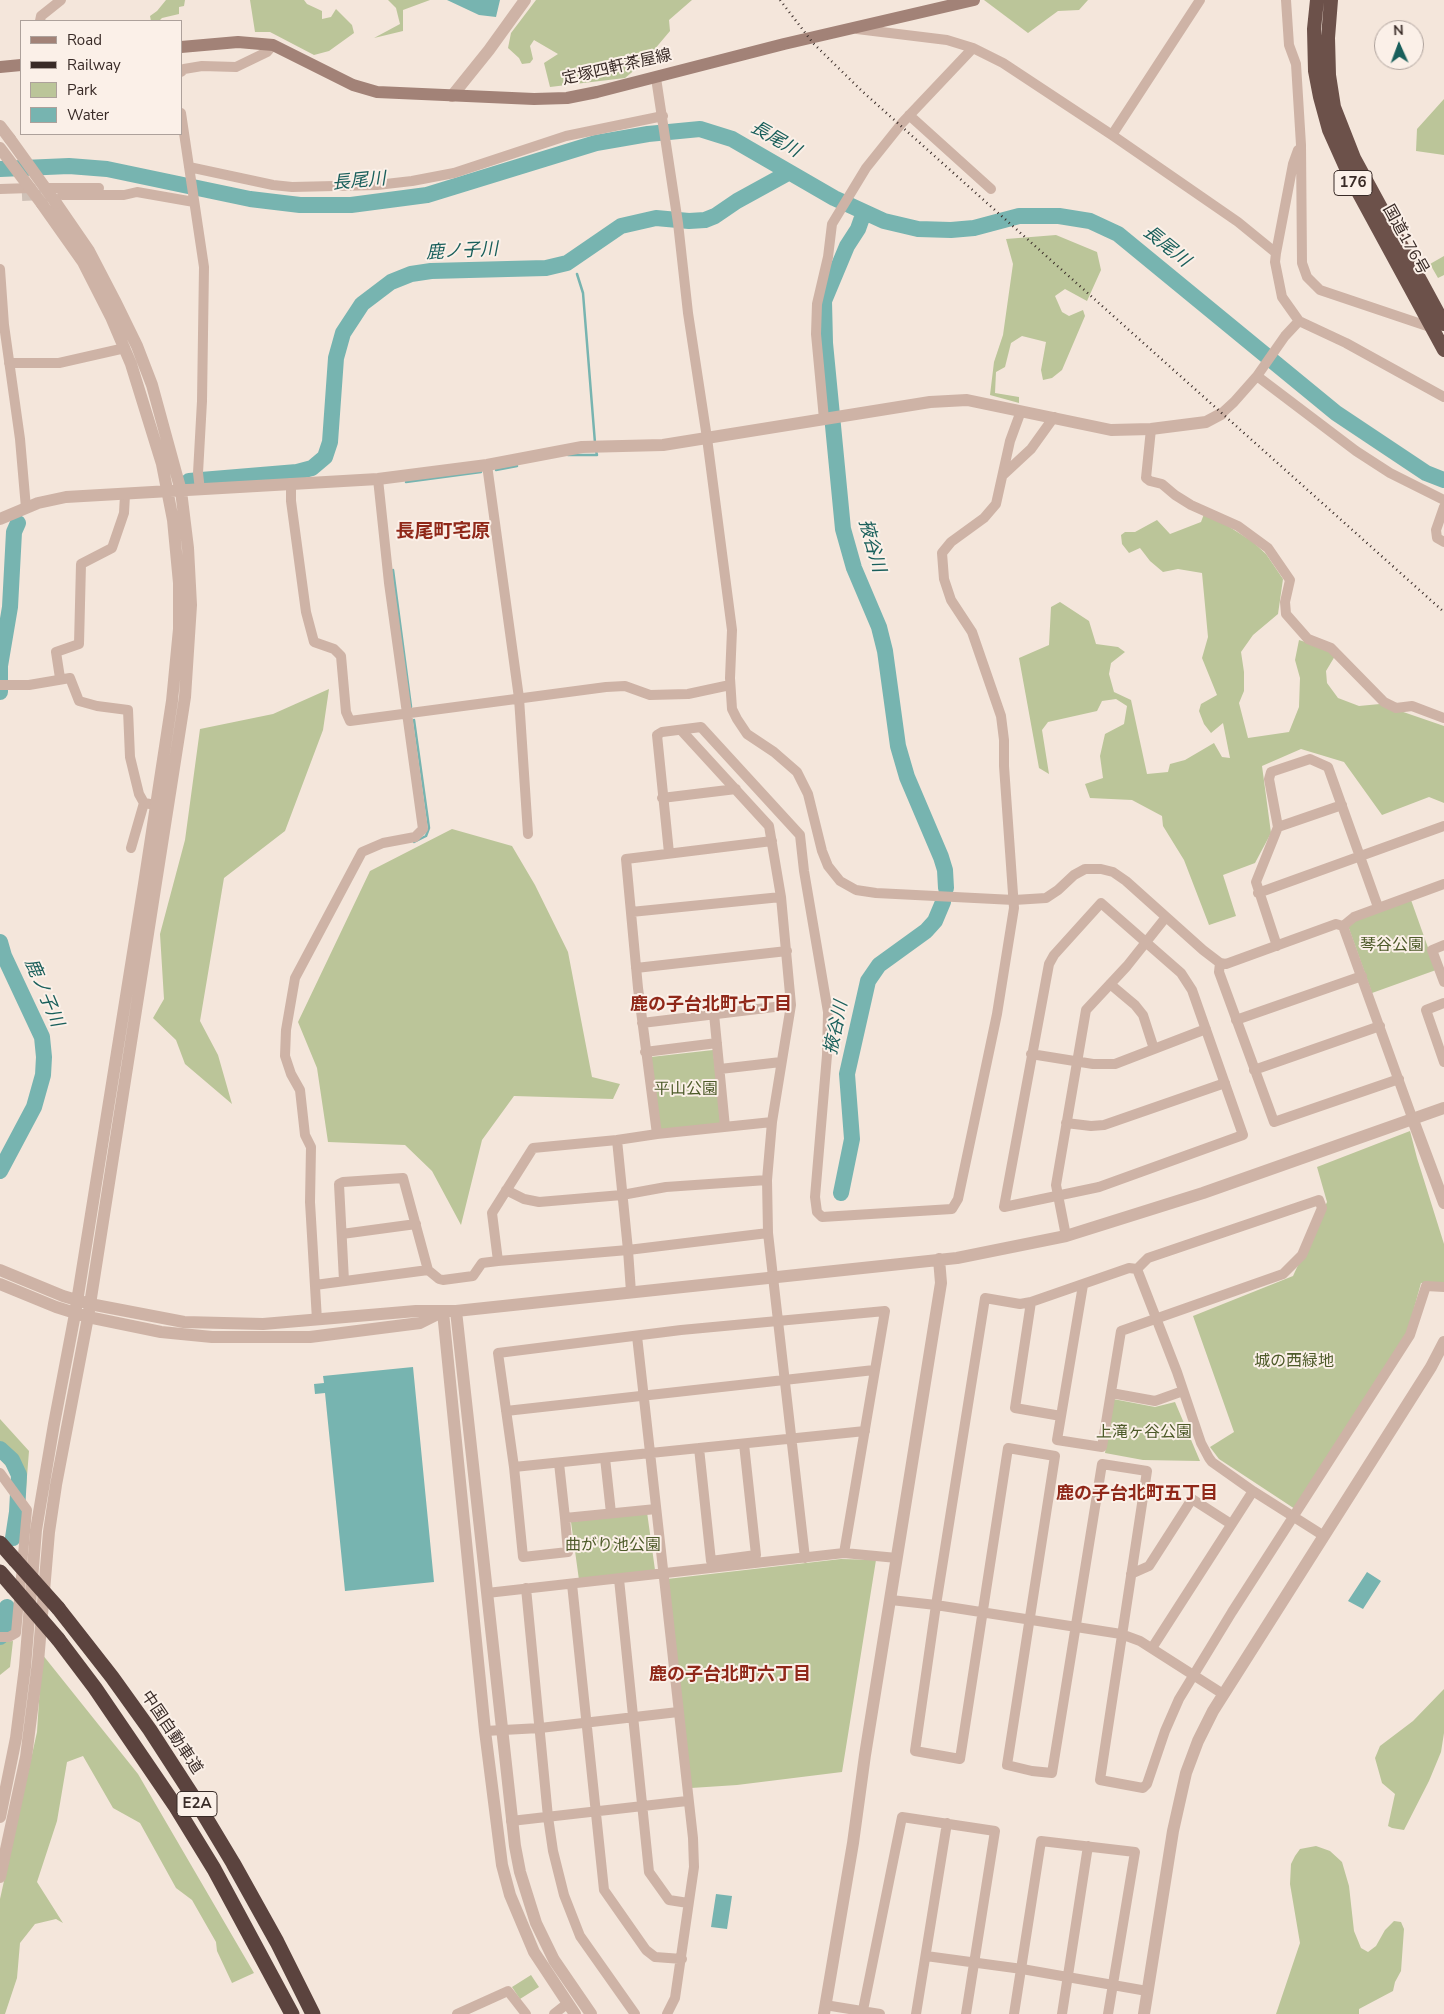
<!DOCTYPE html>
<html>
<head>
<meta charset="utf-8">
<style>
	body { margin:0 }
	#map { position:relative; width:1444px; height:2014px; overflow:hidden; background:#f4e6db; font-family:"Nunito Sans",sans-serif }
	canvas { display:block }
	.legend { position:absolute; left:20px; top:20px; width:162px; height:115px; box-sizing:border-box; background:#fbf0e8; border:1px solid #ada19b; margin:0; padding:6px 9px; list-style:none; font-size:15px; color:#392b27 }
	.legend li { display:flex; align-items:center; gap:10px; height:25px }
	.legend b { width:25px; border:1px solid #ada19b }
	.north { position:absolute; left:1374px; top:20px; width:50px; height:50px; box-sizing:border-box; background:#fbf0e8; border:1px solid #ada19b; border-radius:50%; rotate:358deg; font-size:14px; font-weight:700; line-height:20px; text-align:center; color:#392b27 }
	.north::after { content:''; display:block; margin:auto; width:18px; height:22px; background:#195f5b; clip-path:polygon(50% 0,100% 100%,50% 72%,0 100%) }
</style>
</head>
<body>
<div id="map">
<canvas width="1444" height="2014"></canvas>
<ul class="legend">
<li><b style="height:6px;background:#a28277"></b>Road</li>
<li><b style="height:6px;background:#392b27"></b>Railway</li>
<li><b style="height:14px;background:#bbc599"></b>Park</li>
<li><b style="height:14px;background:#77b4b0"></b>Water</li>
</ul>
<div class="north">N</div>
</div>
<script>
const ctx = document.querySelector('canvas').getContext('2d');
ctx.lineJoin = 'round';
function fill(path, color) { ctx.fillStyle = color; ctx.fill(path, 'evenodd'); }
const shape = rows => new Path2D(rows.map(r => 'M' + r).join(''));
function strokePath(path, color, width, dash) { ctx.strokeStyle = color; ctx.lineWidth = width; ctx.lineCap = dash ? 'butt' : 'round'; ctx.setLineDash(dash || []); ctx.stroke(path); }
function drawText(font, color, halo, rows, align = 'center') {
  ctx.font = font + ' "Nunito Sans","Noto Sans JP",sans-serif'; ctx.lineWidth = 4; ctx.setLineDash([]); ctx.textBaseline = 'middle'; ctx.strokeStyle = halo; ctx.fillStyle = color; for (const [text, x, y, turn = 0] of rows) {
    ctx.save(); ctx.translate(x, y); ctx.rotate((+turn || 0) * Math.PI / 180); ctx.textAlign = isNaN(turn) ? turn : align; if (halo) ctx.strokeText(text, 0, 0); ctx.fillText(text, 0, 0); ctx.restore();
  }
}
fill(shape([
	[166,0,185,0,184,6,179,7,179,14,162,18,159,21,151,21,150,16,157,11],
	[250,0,304,0,307,4,322,11,322,19,331,17,336,9,352,25,354,33,329,51,314,55,270,32,255,32],
	[388,0,430,0,403,10,403,31,374,38,400,24,396,8],
	[536,0,692,0,669,20,670,31,643,63,625,78,550,87,544,63,558,54,534,40,530,46,533,59,530,63,522,64,519,58,508,48,511,33],
	[984,0,1088,0,1079,10,1058,11,1028,33],
	[1444,99,1444,155,1416,151,1417,129],
	[1056,235,1097,252,1101,270,1087,301,1065,289,1055,296,1062,312,1069,316,1083,310,1085,316,1062,370,1052,378,1043,380,1041,370,1046,342,1022,336,1011,343,1005,367,996,372,995,393,1019,397,1019,403,990,395,994,362,1003,335,1013,264,1006,239],
	[1444,256,1444,275,1438,278,1430,264],
	[1204,514,1217,519,1253,542,1266,554,1283,579,1278,614,1253,635,1241,652,1244,672,1244,691,1239,703,1248,738,1289,732,1299,707,1300,678,1295,660,1299,640,1330,650,1335,656,1326,671,1327,683,1338,698,1359,706,1380,704,1444,726,1444,803,1429,797,1382,815,1344,762,1301,749,1262,766,1271,833,1255,863,1223,875,1236,916,1209,925,1184,860,1163,826,1162,816,1132,800,1090,798,1085,784,1103,778,1100,756,1105,734,1124,724,1127,706,1116,699,1102,701,1097,711,1048,722,1042,730,1049,774,1039,768,1019,658,1049,645,1051,607,1060,602,1089,621,1096,644,1118,647,1125,652,1111,663,1109,674,1114,692,1131,700,1147,774,1168,772,1170,764,1185,760,1214,743,1222,757,1230,758,1223,723,1211,733,1204,724,1199,711,1201,704,1217,695,1202,658,1208,637,1202,573,1178,569,1163,572,1150,561,1140,548,1129,553,1122,544,1121,535,1125,532,1135,532,1157,520,1170,534,1201,522],
	[329,689,323,730,285,831,224,878,200,1021,218,1055,232,1104,185,1064,176,1040,153,1018,164,999,160,934,185,840,200,729,273,714],
	[452,829,512,846,535,885,568,952,592,1077,620,1084,613,1099,514,1096,482,1140,461,1225,432,1171,405,1145,328,1142,317,1068,298,1022,370,871],
	[1411,900,1436,970,1372,993,1347,923],
	[713,1050,721,1123,659,1130,651,1057],
	[1410,1131,1417,1158,1444,1244,1444,1282,1421,1283,1407,1334,1295,1509,1219,1459,1210,1447,1234,1432,1193,1316,1293,1276,1327,1202,1317,1167],
	[1113,1399,1155,1407,1175,1402,1200,1461,1143,1460,1105,1453],
	[0,1419,29,1451,26,1489,0,1459],
	[647,1512,655,1570,579,1580,571,1522],
	[841,1559,876,1560,842,1772,737,1785,691,1788,667,1579],
	[13,1641,10,1667,0,1675,0,1645,3,1642],
	[42,1654,138,1774,254,1973,232,1983,217,1951,216,1942,192,1900,176,1888,140,1823,113,1808,83,1756,67,1762,57,1821,37,1882,63,1923,56,1919,35,1924,20,1943,17,1978,5,2014,0,2014,0,1899,37,1732],
	[1444,1689,1444,1733,1441,1752,1429,1781,1404,1830,1392,1828,1388,1826,1395,1794,1382,1783,1375,1758,1380,1746,1413,1721],
	[1316,1846,1330,1851,1342,1862,1349,1886,1354,1931,1361,1948,1368,1952,1376,1946,1385,1930,1394,1921,1401,1922,1404,1929,1401,1971,1395,1982,1393,1991,1359,2009,1359,2014,1276,2014,1300,1943,1290,1884,1291,1864,1295,1856,1300,1849],
	[531,1975,539,1987,520,1999,512,1987]
]), '#bbc599');
fill(shape([
	[447,0,500,0,496,17,479,15],
	[413,1367,434,1582,345,1591,325,1393,315,1394,314,1384,324,1383,323,1376],
	[1367,1572,1381,1581,1363,1609,1348,1601],
	[716,1894,732,1896,727,1929,711,1927]
]), '#77b4b0');
strokePath(shape([
	[572,260,572,261],
	[577,274,583,293,595,443],
	[568,455,597,455,596,451],
	[496,470,517,466],
	[406,482,481,472],
	[393,570,411,707],
	[414,720,429,828,426,836,414,842]
]), '#77b4b0', 2.5);
strokePath(shape([
	[0,169,69,166,107,169,250,199,300,205,351,205,427,195,596,143,648,134,700,129,732,139,834,198,884,221,918,229,951,230,974,228,1019,216,1059,216,1090,221,1118,234,1336,413,1426,473,1444,480],
	[864,212,858,229,847,246,824,301,825,343,843,529,854,568,879,627,885,651,898,746,907,777,941,857,945,870,946,888],
	[189,481,297,472,312,468,325,457,330,442,336,358,343,333,362,304,391,282,411,274,431,271,546,268,567,263,621,226,656,218,689,221,705,220,715,216,737,201,788,173],
	[0,692,0,666,10,607,14,532,18,523],
	[0,942,4,956,42,1037,44,1057,43,1075,34,1107,0,1171],
	[841,1193,852,1139,847,1074,868,981,879,965,926,931,935,921,943,902],
	[0,1449,12,1460,19,1475,17,1512,13,1538],
	[0,1637,4,1633,7,1607]
]), '#77b4b0', 16);
strokePath(shape([
	[22,196,41,195]
]), '#cfc1b7', 10, [10, 5]);
strokePath(shape([
	[1286,0,1289,45,1296,64,1301,145,1302,263,1307,277,1320,290,1433,328],
	[40,21,41,16,61,0],
	[857,29,947,40,973,48,1003,63,1112,135,1238,222,1276,253],
	[181,72,184,69,202,66,236,67,267,52,273,45],
	[656,78,678,223,688,313,707,438,732,630,730,678,732,709,737,719,747,734,774,752,797,772,808,794,822,851,828,866,840,881,856,890,876,893,1014,900,1046,898,1058,890,1074,875,1085,869,1101,869,1113,872,1126,881,1203,950,1220,963,1226,964,1336,924,1343,926],
	[181,113,204,267,202,401,198,473,200,490],
	[909,115,991,189],
	[1112,135,1200,0],
	[1298,150,1293,164,1276,253,1275,262,1282,297,1299,321,1346,343,1444,397],
	[189,167,273,185,292,187,377,185,412,181,454,173,566,136,663,116],
	[45,188,99,188],
	[0,189,31,188],
	[62,195,124,195,137,192,194,202],
	[0,269,4,325,20,439,26,508],
	[9,363,59,363,125,348],
	[1257,376,1356,451,1390,473,1444,500],
	[1221,414,1234,402,1257,376,1285,336,1299,321],
	[824,419,816,334,817,304,828,257,832,224,866,168,902,123,973,48],
	[1151,429,1146,478,1150,481,1162,484,1175,495,1191,505,1238,526,1268,548,1290,580,1285,602,1286,614,1308,639,1331,648,1384,702,1396,708,1412,706,1444,718],
	[487,465,519,698,528,834],
	[1003,475,1031,449,1054,417],
	[291,483,291,501,306,612,314,642,334,649,341,656,346,712,350,721,606,687,625,686,650,695,688,694,730,685],
	[1444,507,1436,530,1437,538,1444,542],
	[60,678,56,652,79,644,81,564,112,548,124,513,125,495],
	[0,685,29,685,70,678,79,701,97,706,128,710,130,757,139,794,144,803,162,806],
	[681,730,769,826,781,897,791,1005,772,1122,767,1180],
	[662,798,736,789],
	[1278,827,1342,805],
	[131,848,144,803],
	[669,853,657,735,662,732,701,727,800,835,804,871,828,1012,827,1055,815,1197,817,1212,822,1217,952,1209,958,1199,997,1014,1014,908,1004,766,1004,740,1001,716,972,632,951,600,944,579,942,553,951,542,984,518,996,504,1010,441,1021,411],
	[1258,893,1444,826],
	[1101,903,1181,973,1192,990,1243,1135,1099,1187,1004,1207,1049,964,1054,955,1101,903],
	[631,912,781,897],
	[1343,926,1413,1120],
	[1343,926,1354,917,1444,884],
	[1444,945,1432,950,1444,982],
	[1277,946,1256,882,1278,827,1269,779,1271,772,1310,759,1328,767,1378,907],
	[1220,963,1219,972,1274,1122,1399,1079],
	[636,968,787,951],
	[1110,984,1135,1005,1143,1015,1154,1049],
	[1444,1003,1426,1010,1444,1062],
	[714,1014,725,1127],
	[1236,1020,1362,976],
	[642,1023,791,1005],
	[645,1052,717,1043],
	[1031,1054,1093,1064,1115,1064,1206,1029],
	[720,1069,781,1062],
	[1254,1070,1380,1026],
	[1066,1123,1091,1126,1104,1125,1225,1083],
	[657,1134,638,988,626,859,772,841],
	[617,1140,657,1134,772,1122],
	[506,1190,524,1199,539,1202,622,1195,666,1187,767,1180,768,1233,805,1558],
	[342,1234,416,1224],
	[1066,1236,1056,1185,1086,1010,1127,966,1166,917],
	[1137,1269,1177,1372,1201,1443,1209,1458,1212,1462,1253,1491,1324,1536],
	[344,1281,339,1184,343,1182,403,1178,428,1270],
	[315,1285,428,1270,439,1279,443,1280,473,1276,482,1263,498,1261],
	[1083,1285,1057,1440,1102,1447,1121,1331,1283,1274,1302,1255,1322,1208,1319,1200,1148,1258,1137,1269,1129,1268,1031,1302,1020,1304,985,1298,936,1605,915,1751,960,1759,1008,1448,1055,1456,1007,1765,1032,1771,1052,1773,1102,1464,1147,1471,1100,1780,1143,1788,1147,1784,1165,1731,1179,1699,1232,1612,1410,1335,1426,1286,1444,1287],
	[631,1292,628,1250,617,1140,533,1148,492,1213,498,1261,628,1250,768,1233],
	[1031,1302,1015,1408,1061,1416],
	[317,1320,310,1202,311,1147,305,1135,300,1090,291,1074,285,1056,286,1030,295,978,362,852,383,843,415,837,423,829,389,583,378,479],
	[637,1336,693,1838,694,1867,675,1998,667,2014],
	[1111,1393,1155,1401,1183,1391],
	[506,1411,874,1370],
	[699,1448,711,1561,756,1555,744,1444],
	[605,1458,611,1513],
	[559,1463,565,1518],
	[514,1467,865,1431],
	[0,1473,27,1510,16,1633,9,1637,0,1637],
	[656,1509,565,1518,568,1552,523,1557,514,1467,498,1353,681,1330,885,1311,844,1553],
	[1131,1574,1149,1566,1192,1499,1231,1524],
	[619,1579,649,1872,669,1900,688,1903],
	[572,1584,604,1890,646,1950,655,1957,682,1959],
	[526,1588,548,1817,553,1851,564,1895,580,1936,635,2014],
	[487,1593,844,1553,897,1558],
	[891,1600,936,1605,1121,1634,1140,1641,1223,1694],
	[1152,1648,1253,1491],
	[485,1731,540,1728,678,1712],
	[511,1821,687,1801],
	[926,1956,1022,1969,1147,1991],
	[825,2005,880,2014],
	[863,2010,902,1817,995,1831,966,2014],
	[457,2014,508,1991,526,2014],
	[554,2014,568,2003],
	[916,2014,947,1823],
	[1014,2014,1041,1841,1135,1852,1108,2014],
	[1062,2014,1088,1846]
]), '#ceb3a6', 10);
strokePath(shape([
	[452,96,489,50,525,0],
	[0,126,10,139],
	[0,519,38,503,66,497,378,479,487,465,582,447,663,445,930,402,967,400,1111,430,1151,429,1206,422,1221,414],
	[1413,1120,1444,1203],
	[0,1270,63,1296,90,1304,184,1322,263,1324,416,1311,456,1311,957,1258,1066,1236,1203,1193,1444,1108],
	[0,1284,56,1307,88,1317,161,1332,212,1337,310,1337,420,1323,440,1313],
	[456,1311,515,1846,520,1872,536,1923,554,1960,591,2014],
	[443,1312,485,1731,502,1865,510,1895,534,1952,575,2014],
	[0,1817,16,1738,25,1667,36,1530,54,1424,75,1314,144,884,172,701,179,629,179,583,173,520,162,464,131,364,111,317,83,262,42,204],
	[0,1877,26,1757,38,1662,49,1532,56,1485,88,1317,185,697,191,605,188,548,181,491,152,385,137,346,115,301,89,251,56,203],
	[824,2014,853,1843,865,1755,941,1283,939,1259],
	[1144,2014,1173,1831,1186,1773,1198,1741,1213,1711,1431,1367,1444,1342]
]), '#ceb3a6', 12);
strokePath(shape([
	[181,47,238,42,273,45,353,85,377,92,534,99,567,98,597,92,784,44,974,0],
	[0,67,21,65]
]), '#a28277', 12);
strokePath(shape([
	[1317,0,1314,29,1315,71,1320,97,1329,130,1350,177,1444,350],
	[1331,0,1328,38,1329,75,1334,107,1354,158,1444,324]
]), '#6c514a', 14);
strokePath(shape([
	[0,1543,15,1560],
	[0,1572,13,1587],
	[58,1608,112,1677,150,1730,194,1798,233,1863,277,1942,313,2014],
	[58,1639,95,1688,176,1807,214,1869,292,2014]
]), '#5b433e', 15);
strokePath(shape([
	[780,0,813,43,863,92,1444,612]
]), '#392b27', 2.5, [1, 4]);
strokePath(shape([
	[10,139,56,203],
	[0,148,42,204]
]), '#ceb3a6', 12);
strokePath(shape([
	[15,1560,58,1608],
	[13,1587,58,1639]
]), '#5b433e', 15);
for (const [x, y, w] of [
	[1353,183,38],
	[197,1804,40]
]) { const box = new Path2D(); box.roundRect(x - w / 2, y - 12.5, w, 25, 4); ctx.fillStyle = '#fbf0e8'; ctx.fill(box); strokePath(box, '#392b27', 1); }
drawText('bold 15px', '#392b27', null, [
	["176",1353,183],
	["E2A",197,1804]
]);
drawText('16px', '#392b27', '#fbf0e8', [
	["定塚四軒茶屋線",617,68,-13],
	["国道176号",1405,240,61],
	["中国自動車道",171,1733,56]
]);
drawText('16px', '#4d5a29', '#fbf0e8', [
	["琴谷公園",1392,946],
	["平山公園",686,1090],
	["城の西緑地",1294,1362],
	["上滝ヶ谷公園",1144,1433],
	["曲がり池公園",613,1546]
]);
drawText('italic 18px', '#195f5b', '#fbf0e8', [
	["長尾川",775,140,30],
	["長尾川",359,182,-5],
	["長尾川",1166,247,39],
	["鹿ノ子川",462,252,-3],
	["掖谷川",871,546,74],
	["鹿ノ子川",43,993,67],
	["掖谷川",837,1028,-78]
]);
drawText('bold 18px', '#902819', '#fbf0e8', [
	["鹿の子台北町七丁目",711,1006],
	["鹿の子台北町五丁目",1137,1495],
	["鹿の子台北町六丁目",730,1676]
]);
drawText('bold 19px', '#902819', '#fbf0e8', [
	["長尾町宅原",443,532]
]);
</script>
</body>
</html>
